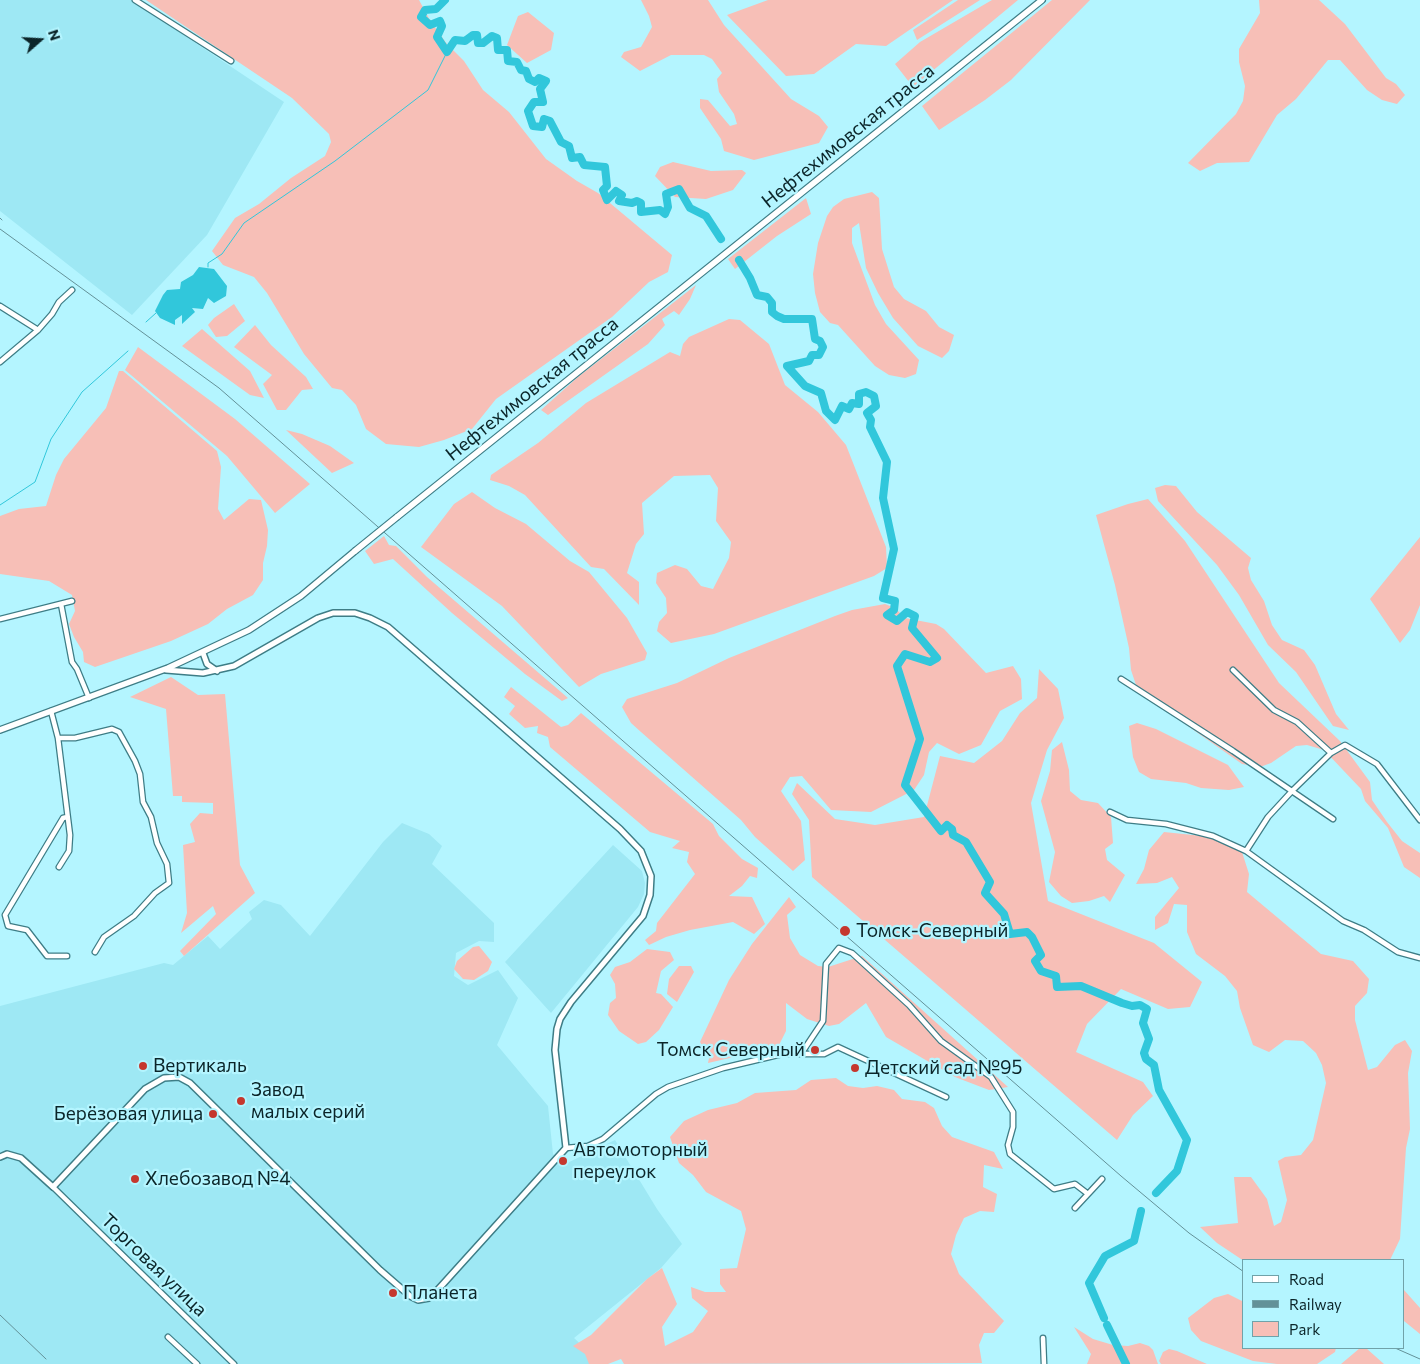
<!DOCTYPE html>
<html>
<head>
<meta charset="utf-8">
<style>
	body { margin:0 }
	#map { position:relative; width:1420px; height:1364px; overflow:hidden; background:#b4f5ff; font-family:Commissioner,sans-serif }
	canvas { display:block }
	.legend { position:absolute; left:1242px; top:1259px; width:162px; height:90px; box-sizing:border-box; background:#b4f5ff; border:1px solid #70a2a9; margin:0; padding:6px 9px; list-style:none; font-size:15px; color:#0b2529 }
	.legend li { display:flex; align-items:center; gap:10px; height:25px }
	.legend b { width:25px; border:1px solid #70a2a9 }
	.north { position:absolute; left:15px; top:15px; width:50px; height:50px; -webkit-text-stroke:4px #b4f5ff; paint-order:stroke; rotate:71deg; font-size:14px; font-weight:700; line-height:20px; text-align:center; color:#0b2529 }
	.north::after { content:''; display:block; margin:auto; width:18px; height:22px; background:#0b2529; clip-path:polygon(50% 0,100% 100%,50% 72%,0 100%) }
</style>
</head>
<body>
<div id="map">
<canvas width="1420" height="1364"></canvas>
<ul class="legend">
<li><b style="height:6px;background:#fff"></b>Road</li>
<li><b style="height:6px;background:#639198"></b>Railway</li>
<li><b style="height:14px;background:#f7bfb7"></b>Park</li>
</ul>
<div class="north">N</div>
</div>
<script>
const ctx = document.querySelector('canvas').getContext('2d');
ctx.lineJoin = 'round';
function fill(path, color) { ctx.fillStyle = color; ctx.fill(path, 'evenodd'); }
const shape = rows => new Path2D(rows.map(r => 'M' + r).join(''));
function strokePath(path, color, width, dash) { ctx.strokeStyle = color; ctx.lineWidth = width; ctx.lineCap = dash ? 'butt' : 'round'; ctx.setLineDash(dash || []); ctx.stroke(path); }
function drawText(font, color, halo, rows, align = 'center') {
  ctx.font = font + ' Commissioner,sans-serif'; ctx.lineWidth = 4.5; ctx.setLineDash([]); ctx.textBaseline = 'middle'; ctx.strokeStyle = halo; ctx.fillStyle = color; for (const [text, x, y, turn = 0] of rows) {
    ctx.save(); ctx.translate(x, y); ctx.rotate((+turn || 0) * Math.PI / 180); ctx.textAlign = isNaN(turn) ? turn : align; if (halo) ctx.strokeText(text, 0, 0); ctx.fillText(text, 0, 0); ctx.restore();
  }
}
fill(shape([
	[0,0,131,0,284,102,207,235,132,315,0,211],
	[402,823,429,834,442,846,432,864,494,923,494,942,479,941,456,953,454,976,468,985,498,970,518,998,497,1045,548,1106,553,1154,563,1165,615,1140,657,1209,682,1244,661,1268,574,1338,602,1364,0,1364,0,1006,164,963,173,965,208,936,220,949,252,919,249,912,264,900,281,905,310,936,383,842],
	[613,845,642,871,645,883,644,894,638,907,551,1013,505,962]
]), '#9ee8f4');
fill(shape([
	[146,0,419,0,431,22,447,44,464,61,483,90,509,112,546,159,577,181,598,193,672,255,668,272,649,282,612,317,496,399,472,429,444,440,419,447,386,444,366,429,356,405,342,390,332,388,304,354,267,293,254,277,223,265,212,251,235,218,259,204,291,178,325,156,331,142,329,134,292,98],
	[641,0,708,0,724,25,791,99,819,116,828,127,819,143,754,160,724,151,721,139,700,108,700,99,708,100,730,126,737,124,734,114,719,92,717,79,722,73,712,59,704,55,671,55,640,71,621,57,624,52,641,47,652,27,649,16],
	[768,0,953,0,886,46,856,44,814,74,786,76,727,15],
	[958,0,980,0,917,40,913,30],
	[992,0,1018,0,913,87,895,64,920,42],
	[1052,0,1090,0,1011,80,985,100,939,130,922,106],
	[1259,0,1319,0,1345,24,1386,78,1396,84,1405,95,1397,104,1382,100,1367,90,1340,60,1328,60,1296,99,1277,115,1249,162,1217,163,1200,171,1188,163,1236,114,1243,101,1245,86,1239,62,1239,49,1260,13],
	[528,12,554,33,551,50,527,63,507,45,518,16],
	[673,162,711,171,742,170,746,173,733,190,706,199,675,197,655,176,660,167],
	[872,192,879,198,882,249,894,287,904,299,926,311,939,327,954,335,949,351,942,358,918,346,893,318,878,293,866,268,859,223,852,228,852,243,875,305,886,324,919,360,916,374,905,378,889,375,875,366,838,325,830,323,820,312,815,293,813,274,818,243,827,216,833,207,844,199],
	[806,198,811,214,777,236,735,269,728,259],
	[696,285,690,299,679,315,674,311,662,319,665,325,648,344,548,415,541,410,578,377],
	[234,304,245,321,227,336,216,337,208,325,214,318],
	[729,319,740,320,769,344,785,385,818,412,846,445,886,547,887,568,874,576,714,634,671,643,657,631,659,622,667,613,666,598,656,583,657,573,675,565,687,569,701,586,713,589,729,558,731,542,716,521,718,488,710,475,674,476,642,503,644,534,636,544,627,573,639,582,639,605,604,569,591,567,525,495,509,486,490,480,491,475,538,443,586,403,670,352,680,356,683,344,689,337],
	[255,325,271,345,306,377,313,389,302,390,286,410,277,410,263,384,272,375,234,347],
	[202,329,250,371,264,398,250,395,182,346],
	[138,347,235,419,310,484,275,513,227,456,125,370],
	[119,371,123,371,217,451,221,467,218,509,224,520,249,499,261,500,268,530,267,546,263,563,263,580,253,595,227,609,208,624,171,641,95,667,84,662,83,652,74,637,69,624,75,611,72,595,49,581,0,574,0,516,19,509,46,506,56,475,64,459,106,408],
	[286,430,302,434,330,446,354,463,332,473],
	[1165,485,1176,486,1197,512,1251,558,1248,568,1251,580,1264,601,1272,625,1282,640,1304,650,1315,665,1336,714,1349,730,1333,726,1296,672,1268,645,1239,595,1217,565,1158,501,1155,488],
	[472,492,495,508,526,524,570,561,589,572,627,618,647,653,645,660,601,674,579,687,502,606,421,547,454,504],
	[1148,499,1185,541,1279,683,1340,741,1370,782,1372,800,1387,822,1402,841,1420,853,1420,878,1404,867,1388,828,1365,801,1361,789,1324,750,1307,745,1296,746,1271,763,1260,767,1242,764,1138,691,1131,670,1129,648,1115,585,1096,515,1128,504],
	[384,536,389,545,396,546,427,577,568,698,562,701,525,674,452,613,393,559,374,564,365,551],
	[1420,537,1420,605,1410,630,1400,643,1370,599],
	[885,604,895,608,905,618,936,624,944,629,986,673,1013,666,1021,679,1022,699,1000,711,981,745,959,754,937,743,929,752,924,775,914,790,871,812,831,810,802,776,790,777,781,791,801,821,805,860,793,871,755,837,741,820,641,732,631,723,622,707,627,699,677,683,729,658,835,616,852,610],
	[1039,669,1058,689,1064,718,1047,750,1031,803,1048,901,1154,943,1202,982,1190,1007,1168,1009,1121,989,1087,1024,1076,1052,1143,1082,1153,1096,1133,1115,1117,1140,812,877,809,820,792,794,797,783,835,819,875,825,924,817,940,756,974,763,1002,741,1020,713,1037,698],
	[171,677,198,695,225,694,240,865,255,893,184,956,180,951,216,914,213,906,181,933,187,913,183,845,195,842,190,824,200,813,213,814,213,803,182,802,182,796,173,796,166,709,130,697],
	[511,687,561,727,568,725,581,713,713,824,719,836,742,859,758,868,757,878,750,876,742,886,729,896,752,897,765,924,754,934,733,922,690,930,666,937,649,945,645,940,656,931,657,923,695,874,687,862,689,852,672,848,680,841,650,832,550,747,548,737,537,733,538,726,525,728,509,714,515,706,504,697],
	[1137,723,1156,729,1228,765,1244,787,1229,790,1201,788,1186,783,1151,779,1139,772,1133,757,1129,726],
	[1062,742,1069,770,1070,791,1081,800,1098,803,1111,817,1113,843,1105,849,1107,860,1125,875,1110,902,1104,896,1089,901,1072,903,1061,896,1049,882,1055,852,1041,801,1050,771,1052,750],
	[1164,832,1222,838,1242,852,1249,874,1247,892,1321,954,1353,961,1369,979,1367,993,1355,1006,1355,1020,1368,1070,1377,1067,1395,1045,1405,1040,1412,1051,1408,1073,1410,1129,1406,1148,1400,1239,1390,1260,1244,1261,1217,1243,1200,1227,1238,1223,1234,1177,1251,1177,1267,1199,1274,1226,1281,1222,1287,1200,1278,1161,1285,1157,1301,1155,1313,1140,1326,1083,1322,1065,1316,1053,1303,1041,1285,1040,1269,1052,1253,1045,1240,1008,1237,991,1225,976,1196,954,1187,932,1187,905,1174,904,1168,923,1155,930,1155,917,1179,888,1172,877,1157,883,1136,884,1144,869,1149,850],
	[789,897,796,907,787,915,790,938,800,955,818,966,828,967,862,956,1008,1087,989,1090,955,1077,886,1037,866,1003,839,1024,829,1026,807,1019,786,1003,786,1031,778,1047,708,1063,709,1058,700,1042,729,980,752,944],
	[479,946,492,962,488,971,474,980,463,979,454,969,457,961,473,947],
	[647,949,670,952,674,960,661,971,656,993,661,994,673,1007,659,1030,646,1042,638,1044,619,1031,608,1015,610,1003,616,998,615,984,610,975,615,967,630,962],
	[679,966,691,966,694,972,677,1002,667,994,669,979],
	[836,1078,848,1086,863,1088,877,1086,894,1090,902,1099,925,1102,934,1108,942,1126,952,1137,994,1152,1003,1169,984,1165,983,1187,997,1194,994,1212,980,1211,964,1218,956,1235,951,1254,959,1274,1004,1321,994,1333,984,1333,979,1345,982,1363,624,1364,621,1359,608,1364,589,1364,585,1354,573,1346,591,1335,647,1279,662,1268,677,1304,662,1327,665,1346,693,1332,708,1311,692,1298,691,1287,705,1292,726,1292,720,1284,720,1269,737,1268,746,1229,741,1211,706,1192,693,1175,679,1163,670,1137,684,1121,708,1110,737,1103,755,1093,796,1090,811,1080],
	[1404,1290,1420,1308,1420,1334,1404,1321],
	[1228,1294,1244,1302,1244,1348,1336,1348,1335,1352,1317,1364,1277,1364,1253,1361,1201,1341,1191,1330,1188,1318,1214,1298],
	[1074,1327,1093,1339,1113,1345,1128,1346,1140,1343,1149,1346,1153,1350,1158,1364,1087,1364,1091,1354],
	[1360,1348,1366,1348,1384,1364,1341,1364],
	[1169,1349,1177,1351,1207,1364,1161,1364,1159,1361,1163,1352]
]), '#f7bfb7');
fill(shape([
	[199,267,214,269,227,286,226,296,214,303,208,298,203,309,192,308,195,312,182,324,182,315,175,320,175,325,160,318,155,311,163,295,167,290,180,289,181,282,193,275]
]), '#31c7db');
strokePath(shape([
	[208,267,208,263,222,254,244,223,335,161,428,90,447,52],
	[146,322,156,313],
	[0,505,35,482,51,439,82,392,128,351]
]), '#31c7db', 1);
strokePath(shape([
	[445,0,436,9,425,10,421,17,430,25,440,21,442,26,437,37,447,52,455,40,465,41,473,35,477,35,478,43,483,43,492,36,497,38,498,50,507,50,508,61,517,62,521,70,526,71,529,79,535,82,539,78,546,81,540,89,543,102,534,102,528,111,533,126,542,127,544,119,550,121,561,142,569,146,572,158,580,157,584,165,605,167,607,186,603,190,607,200,616,191,622,195,619,201,632,203,637,201,641,203,641,212,660,210,665,214,668,207,666,194,679,189,690,208,706,216,721,239],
	[739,260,750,278,757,295,767,297,772,303,772,312,777,316,784,319,812,319,815,339,820,341,823,347,819,355,812,355,809,361,787,366,805,386,821,393,826,411,835,420,842,406,849,409,852,403,859,404,859,394,866,392,874,396,876,406,867,413,871,420,870,427,887,462,883,498,894,549,883,598,895,601,894,610,887,615,897,621,907,612,915,616,912,628,937,658,930,662,905,654,897,666,920,739,905,785,941,831,947,825,952,829,953,835,966,842,990,882,985,893,1004,914,1010,934,1027,932,1032,937,1041,955,1035,961,1041,971,1056,976,1057,987,1081,986,1122,1003,1132,1006,1140,1005,1147,1009,1143,1023,1149,1039,1144,1053,1146,1059,1154,1065,1159,1090,1187,1140,1177,1171,1156,1193],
	[1104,1318,1089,1283,1105,1256,1134,1241,1141,1211],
	[1107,1325,1126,1364]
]), '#31c7db', 8);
const minor = shape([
	[135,0,231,61],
	[0,306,38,330],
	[0,362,38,330,52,314,59,302,72,290],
	[61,604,72,662,77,669,89,698],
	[0,619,72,601],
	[1233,670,1274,710,1297,722,1331,753],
	[1121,679,1233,751,1333,819],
	[51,711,58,738,70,835,69,851,59,867],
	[58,738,75,738,112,729,119,732,135,761,140,774,143,802,151,817,157,843,167,864,169,883,155,893,134,916,104,937,95,952],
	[1110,812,1127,820,1166,824,1213,836,1246,851,1343,921,1364,930,1398,952,1420,958],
	[1246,851,1268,817,1292,791,1331,753,1345,745,1377,764,1420,820],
	[67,956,47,956,27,930,8,926,5,915,63,818,67,817],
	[801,1054,823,1021,826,964,839,948,852,953,909,1005,941,1041,991,1077,1013,1112,1013,1127,1008,1145,1010,1154,1054,1189,1075,1184,1088,1194],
	[566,1148,588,1146,603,1139,656,1094,668,1087,723,1068,782,1054,824,1054,838,1047,946,1097],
	[53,1187,234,1364],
	[1075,1208,1102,1179],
	[168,1337,197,1364],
	[1043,1338,1044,1364]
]);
const tertiary = shape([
	[203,653,207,664,217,671],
	[0,1157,7,1154,21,1158,53,1187,145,1089,164,1078,179,1077,190,1083,380,1270,410,1296,418,1300,429,1298,434,1294,566,1148,555,1050,557,1029,560,1019,571,1002,643,916,650,895,651,876,641,851,620,829,388,627,370,618,355,613,333,613,318,618,234,666,203,673,166,670]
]);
const secondary = shape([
	[397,517,1042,0],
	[0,730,168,668,249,630,301,596,355,551]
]);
strokePath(minor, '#3e7d86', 7);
strokePath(tertiary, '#3e7d86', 8);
strokePath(secondary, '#3e7d86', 8);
strokePath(minor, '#fff', 4.5);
strokePath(tertiary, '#fff', 5);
strokePath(secondary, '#fff', 5.5);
strokePath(shape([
	[0,218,2,220],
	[0,229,219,388,1121,1176,1189,1233,1244,1272],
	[0,1315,46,1359],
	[1395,1348,1420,1359]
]), '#639198', 1);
const secondaryBridge = shape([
	[355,551,397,517]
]);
strokePath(secondaryBridge, '#3e7d86', 8, []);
strokePath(secondaryBridge, '#fff', 5.5);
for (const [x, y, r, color] of [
	[845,931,6,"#c5372e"],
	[815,1050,5,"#c5372e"],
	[143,1066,5,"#c5372e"],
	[855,1068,5,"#c5372e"],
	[241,1101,5,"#c5372e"],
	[213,1114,5,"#c5372e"],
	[563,1161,5,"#c5372e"],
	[135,1179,5,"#c5372e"],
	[393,1293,5,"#c5372e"]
]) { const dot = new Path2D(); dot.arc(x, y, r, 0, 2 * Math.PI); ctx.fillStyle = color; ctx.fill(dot); strokePath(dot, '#b4f5ff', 2); }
drawText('19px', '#0b2529', '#b4f5ff', [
	["Нефтехимовская трасса",848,136,-39],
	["Нефтехимовская трасса",532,389,-39],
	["Торговая улица",154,1265,44]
]);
drawText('19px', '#0b2529', '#b4f5ff', [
	["Томск-Северный",856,931],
	["Томск Северный",805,1050,"right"],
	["Вертикаль",153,1066],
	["Детский сад №95",865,1068],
	["Завод",251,1090],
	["малых серий",251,1112],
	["Берёзовая улица",203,1114,"right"],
	["Автомоторный",573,1150],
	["переулок",573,1172],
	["Хлебозавод №4",145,1179],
	["Планета",403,1293]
], 'left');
</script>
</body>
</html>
